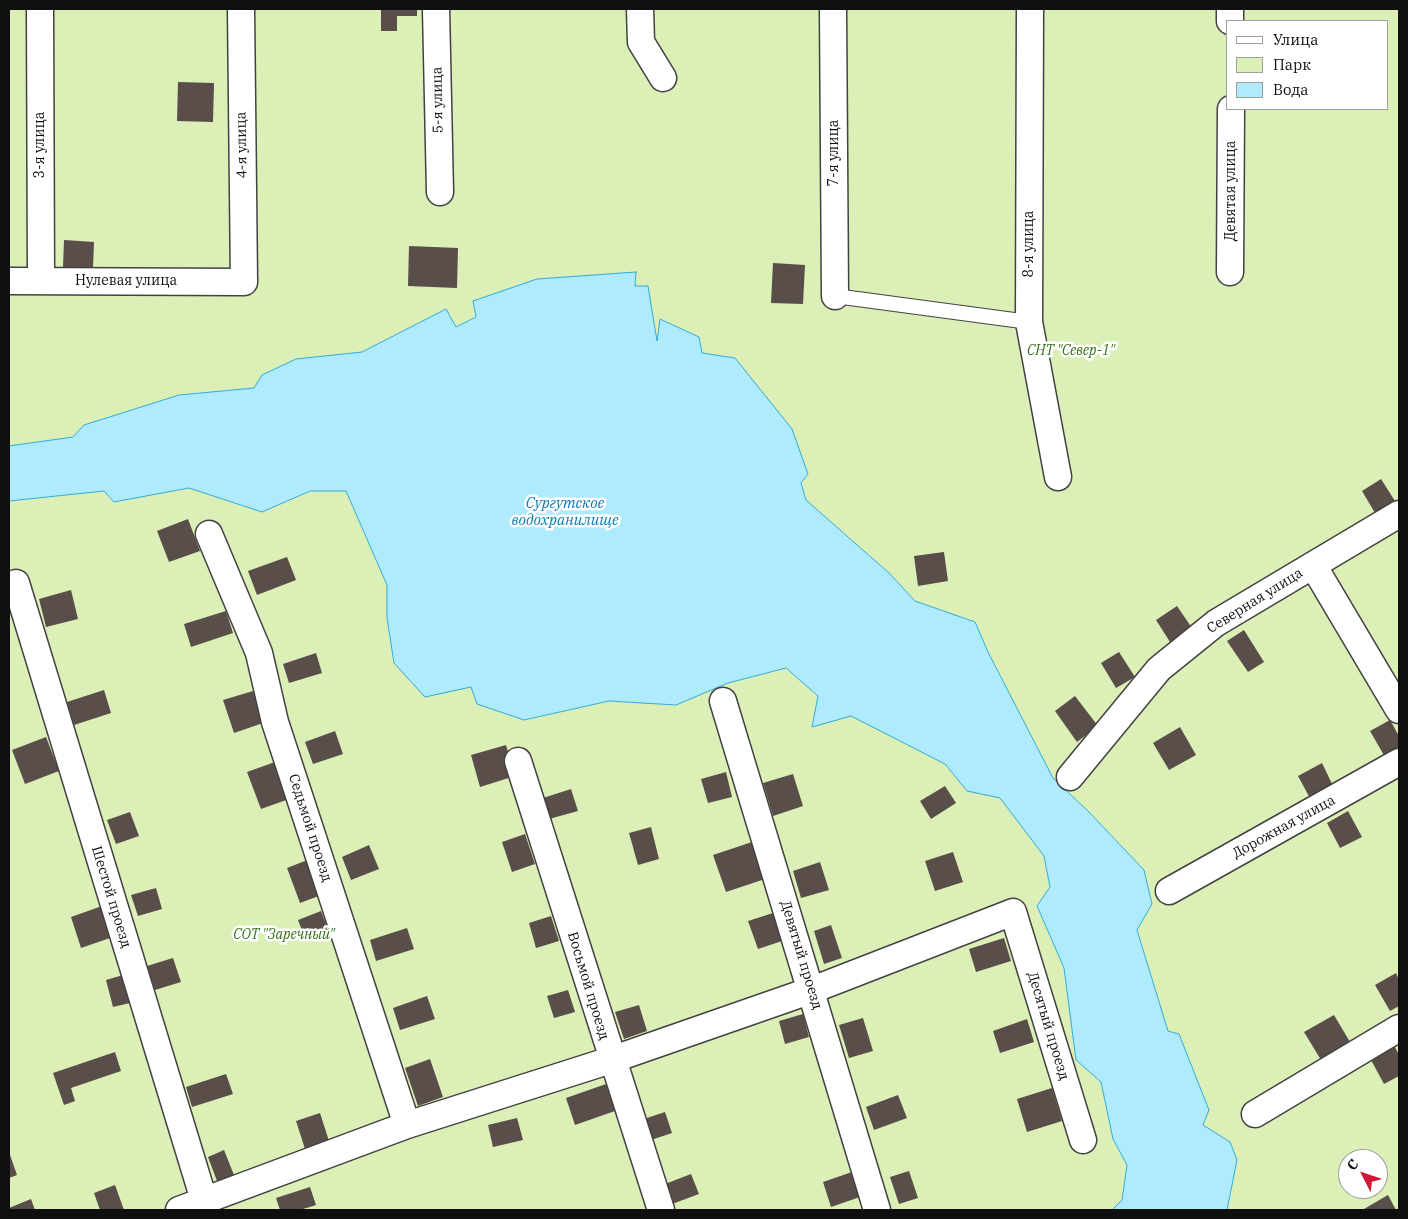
<!DOCTYPE html>
<html>
<head>
<meta charset="utf-8">
<style>
	body { margin:0 }
	#map { position:relative; width:1408px; height:1219px; overflow:hidden; background:#fffbf2; font-family:"IBM Plex Serif",serif }
	canvas { display:block }
	.frame { position:absolute; inset:0; border:10px solid #0f0f0f; pointer-events:none }
	.legend { position:absolute; left:1226px; top:20px; width:162px; height:90px; box-sizing:border-box; background:#fff; border:1px solid #9f9f9f; margin:0; padding:6px 9px; list-style:none; font-size:15px; color:#0f0f0f }
	.legend li { display:flex; align-items:center; gap:10px; height:25px }
	.legend b { width:25px; border:1px solid #9f9f9f }
	.north { position:absolute; left:1338px; top:1149px; width:50px; height:50px; box-sizing:border-box; background:#fff; border:1px solid #9f9f9f; border-radius:50%; rotate:311deg; font-size:14px; font-weight:700; line-height:20px; text-align:center; color:#0f0f0f }
	.north::after { content:''; display:block; margin:auto; width:18px; height:22px; background:#d01737; clip-path:polygon(50% 0,100% 100%,50% 72%,0 100%) }
</style>
</head>
<body>
<div id="map">
<canvas width="1408" height="1219"></canvas>
<div class="frame"></div>
<ul class="legend">
<li><b style="height:6px;background:#fff"></b>Улица</li>
<li><b style="height:14px;background:#dbefb6"></b>Парк</li>
<li><b style="height:14px;background:#b0eafd"></b>Вода</li>
</ul>
<div class="north">С</div>
</div>
<script>
const ctx = document.querySelector('canvas').getContext('2d');
ctx.lineJoin = 'round';
function fill(path, color) { ctx.fillStyle = color; ctx.fill(path, 'evenodd'); }
const shape = rows => new Path2D(rows.map(r => 'M' + r).join(''));
function strokePath(path, color, width, dash) { ctx.strokeStyle = color; ctx.lineWidth = width; ctx.lineCap = dash ? 'butt' : 'round'; ctx.setLineDash(dash || []); ctx.stroke(path); }
function drawText(font, color, halo, rows, align = 'center') {
  ctx.font = font + ' "IBM Plex Serif",serif'; ctx.lineWidth = 5; ctx.setLineDash([]); ctx.textBaseline = 'middle'; ctx.strokeStyle = halo; ctx.fillStyle = color; for (const [text, x, y, turn = 0] of rows) {
    ctx.save(); ctx.translate(x, y); ctx.rotate((+turn || 0) * Math.PI / 180); ctx.textAlign = isNaN(turn) ? turn : align; if (halo) ctx.strokeText(text, 0, 0); ctx.fillText(text, 0, 0); ctx.restore();
  }
}
fill(shape([
	[9,9,1399,9,1399,1210,1227,1210,1237,1160,1230,1142,1203,1125,1209,1110,1179,1034,1168,1032,1137,930,1152,904,1144,870,1088,811,1053,778,988,652,975,622,915,601,889,573,806,500,801,482,735,358,702,353,699,337,661,319,657,343,648,286,635,286,476,317,455,328,446,309,362,352,296,359,262,375,254,388,179,395,84,425,73,437,9,446],
	[1227,21,1387,21,1387,109,1227,109],
	[1348,1159,1378,1159,1378,1189,1348,1189],
	[189,488,262,512,310,491,346,491,387,585,387,618,394,663,472,687,524,720,609,701,676,705,728,683,786,668,818,696,812,726,851,715,945,764,967,791,1000,798,1044,856,1050,887,1037,907,1064,968,1076,1060,1101,1082,1113,1139,1127,1165,1122,1200,1112,1210,9,1210,9,501,104,491,115,502]
]), '#dbefb6');
const water = shape([
	[636,272,635,286,648,286,657,341,660,319,699,337,702,353,735,358,792,429,808,474,801,483,806,500,889,573,915,601,975,622,988,652,1053,778,1088,811,1144,870,1152,904,1137,930,1168,1031,1179,1034,1209,1110,1203,1125,1230,1142,1237,1160,1227,1210,1112,1210,1122,1200,1127,1165,1113,1139,1101,1082,1076,1060,1064,968,1037,906,1050,887,1044,856,1000,798,967,791,945,764,851,716,812,727,818,696,786,668,728,683,676,705,609,701,524,720,477,704,471,687,425,697,394,663,387,618,387,585,346,491,310,491,262,512,189,488,114,502,104,491,9,501,9,446,73,437,84,425,179,395,254,388,262,375,296,359,362,352,446,309,456,327,476,317,473,301,537,279,636,272]
]);
fill(water, '#b0eafd');
strokePath(water, '#2facdc', 1);
fill(shape([
	[381,9,417,9,417,16,397,16,397,31,381,31],
	[178,82,214,83,213,122,177,121],
	[64,240,94,242,93,268,63,267],
	[409,246,458,248,457,288,408,286],
	[773,263,805,265,803,304,771,303],
	[1381,479,1395,501,1375,513,1362,491],
	[188,519,200,551,169,562,157,531],
	[944,552,948,581,918,586,914,556],
	[287,557,296,580,257,595,248,571],
	[71,590,78,619,46,627,39,599],
	[1177,606,1192,628,1170,642,1156,620],
	[226,611,233,633,191,647,184,624],
	[1244,630,1264,662,1248,672,1227,641],
	[1119,652,1135,677,1116,688,1101,663],
	[316,653,322,673,289,683,283,664],
	[104,690,111,713,74,725,67,702],
	[253,691,263,723,234,733,223,700],
	[1075,696,1098,726,1077,742,1055,711],
	[1390,720,1399,736,1399,749,1385,757,1370,731],
	[1180,727,1196,755,1169,770,1153,743],
	[335,731,343,754,313,764,305,742],
	[46,737,59,771,25,784,12,750],
	[506,745,515,776,480,787,471,755],
	[275,762,289,799,261,809,247,772],
	[1322,763,1334,788,1311,800,1298,776],
	[726,772,732,797,708,803,701,779],
	[793,774,803,806,773,816,763,783],
	[945,786,956,803,931,819,920,801],
	[571,789,578,811,549,819,543,798],
	[1348,811,1362,837,1340,848,1327,823],
	[130,812,139,836,116,844,107,820],
	[651,827,659,859,638,865,629,833],
	[525,834,535,864,512,872,502,842],
	[752,842,765,879,726,892,713,855],
	[369,845,379,869,351,880,342,857],
	[953,852,963,882,935,891,925,861],
	[310,859,324,894,300,903,287,868],
	[820,862,829,890,801,898,793,871],
	[156,888,162,909,138,916,131,895],
	[102,906,113,937,81,948,71,917],
	[321,911,329,932,306,941,298,920],
	[773,913,782,941,758,949,748,921],
	[551,916,559,941,536,948,529,923],
	[831,925,842,958,824,964,814,931],
	[407,928,414,949,376,961,370,940],
	[1004,938,1011,961,976,972,969,949],
	[173,958,181,982,155,990,147,966],
	[1396,973,1399,980,1399,1006,1390,1011,1375,985],
	[123,975,130,1003,113,1007,106,980],
	[568,990,575,1012,554,1018,547,996],
	[427,996,435,1019,400,1030,393,1008],
	[639,1005,647,1031,624,1039,615,1012],
	[803,1014,809,1037,785,1044,779,1021],
	[1334,1015,1350,1042,1321,1060,1304,1032],
	[863,1018,873,1051,849,1058,839,1025],
	[1027,1019,1034,1042,1000,1053,993,1031],
	[1395,1047,1399,1055,1399,1076,1384,1084,1371,1060],
	[115,1052,121,1071,71,1088,75,1101,64,1105,53,1073],
	[430,1059,443,1097,418,1106,405,1068],
	[226,1074,233,1094,192,1107,186,1087],
	[606,1084,615,1111,575,1125,566,1098],
	[1052,1088,1062,1121,1027,1132,1017,1099],
	[898,1095,907,1118,874,1130,866,1107],
	[665,1112,672,1133,648,1141,641,1120],
	[320,1113,329,1141,305,1149,296,1121],
	[517,1118,523,1140,493,1147,488,1125],
	[224,1150,234,1175,217,1181,208,1157],
	[9,1152,17,1175,9,1178],
	[909,1171,918,1198,899,1204,890,1177],
	[852,1172,860,1197,831,1207,823,1182],
	[691,1174,699,1194,672,1204,665,1184],
	[115,1185,124,1210,100,1210,94,1193],
	[310,1187,316,1205,300,1210,280,1210,276,1198],
	[1388,1195,1396,1210,1365,1210,1364,1209],
	[31,1199,35,1210,9,1210,9,1208]
]), '#594e4a');
const service = shape([
	[835,296,1029,322]
]);
const minor = shape([
	[40,9,41,281],
	[436,9,440,192],
	[640,9,641,42,663,78],
	[833,9,835,296],
	[1030,9,1029,322,1058,477],
	[1230,9,1230,21],
	[1230,272,1231,109],
	[9,281,244,282,241,9],
	[209,534,259,653,275,722,407,1125],
	[1313,565,1399,710],
	[16,583,207,1210],
	[723,701,877,1210],
	[518,761,661,1210],
	[1070,777,1159,669,1216,623,1399,514],
	[1169,891,1399,762],
	[1255,1114,1399,1028],
	[179,1210,407,1125,611,1060,812,990,1013,912,1083,1140]
]);
strokePath(service, '#424242', 16);
strokePath(minor, '#424242', 29);
strokePath(service, '#fff', 14);
strokePath(minor, '#fff', 26);
drawText('14px', '#0f0f0f', '#fff', [
	["5-я улица",438,100,-91],
	["3-я улица",40,145,-90],
	["4-я улица",242,145,-91],
	["7-я улица",834,153,-90],
	["Девятая улица",1231,191,-90],
	["8-я улица",1029,244,-90],
	["Нулевая улица",126,281],
	["Северная улица",1255,601,-32],
	["Дорожная улица",1284,827,-29],
	["Седьмой проезд",310,828,72],
	["Шестой проезд",111,897,73],
	["Девятый проезд",801,955,73],
	["Восьмой проезд",588,986,73],
	["Десятый проезд",1048,1026,73]
]);
drawText('italic 14px', '#356f18', '#fff', [
	["СНТ \"Север-1\"",1071,351],
	["СОТ \"Заречный\"",284,935]
]);
drawText('italic 15px', '#0a7cb0', '#fff', [
	["Сургутское",565,504],
	["водохранилище",565,521]
]);
</script>
</body>
</html>
